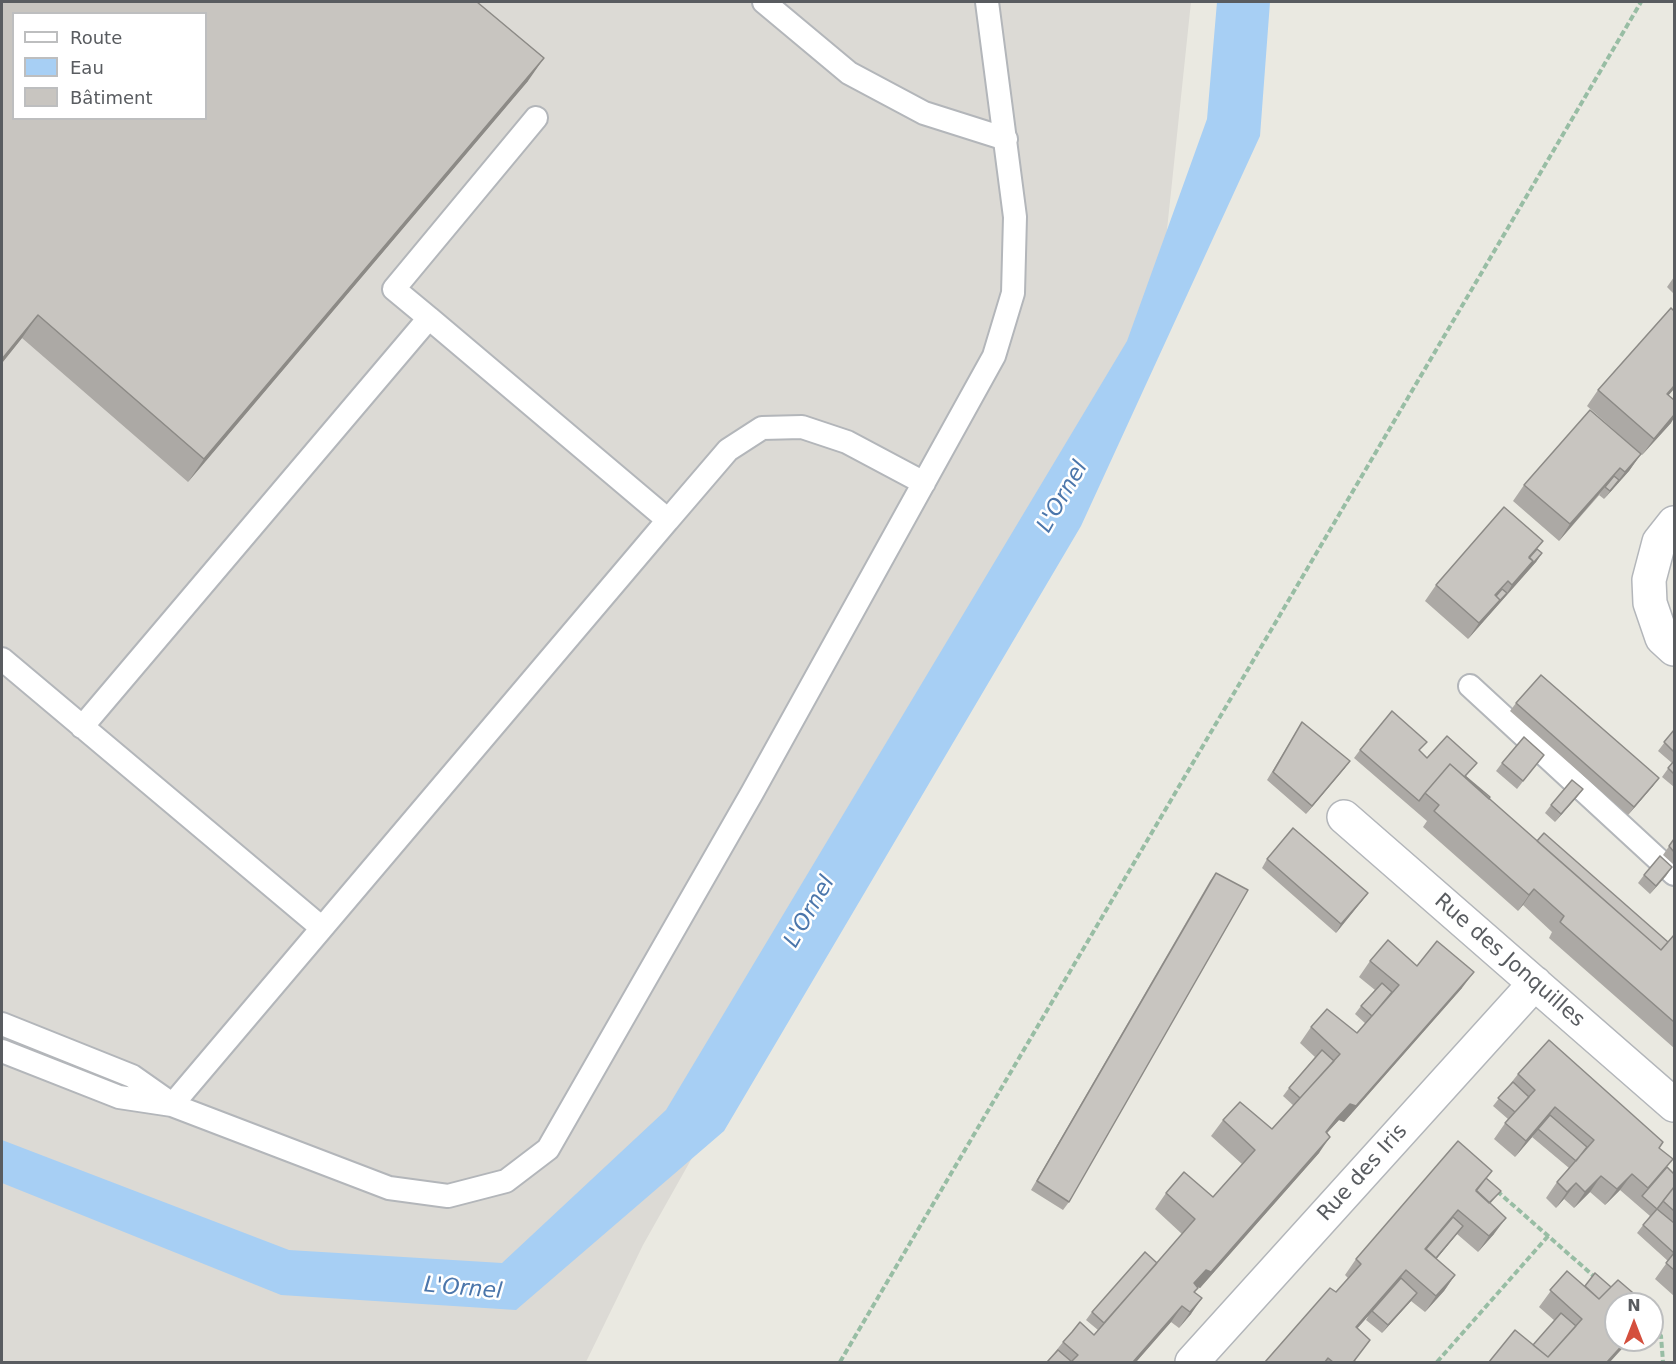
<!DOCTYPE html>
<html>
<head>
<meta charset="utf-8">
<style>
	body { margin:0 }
	#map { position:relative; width:1676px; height:1364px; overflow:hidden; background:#eae9e1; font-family:"DejaVu Sans",sans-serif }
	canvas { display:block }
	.frame { position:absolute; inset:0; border:3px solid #595c60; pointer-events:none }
	.legend { position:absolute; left:12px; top:12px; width:195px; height:108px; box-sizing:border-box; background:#fff; border:2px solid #bdbebf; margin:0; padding:8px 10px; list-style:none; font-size:18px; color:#595c60 }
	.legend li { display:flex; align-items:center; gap:12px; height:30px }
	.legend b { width:30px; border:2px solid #bdbebf }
	.north { position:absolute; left:1604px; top:1292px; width:60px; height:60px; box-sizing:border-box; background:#fff; border:2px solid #bdbebf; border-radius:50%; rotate:0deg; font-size:16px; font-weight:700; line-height:24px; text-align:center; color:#595c60 }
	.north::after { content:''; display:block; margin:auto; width:21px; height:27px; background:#d44f3d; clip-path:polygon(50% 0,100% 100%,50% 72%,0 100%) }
</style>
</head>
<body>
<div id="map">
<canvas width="1676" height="1364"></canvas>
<div class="frame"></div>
<ul class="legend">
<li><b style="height:8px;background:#fff"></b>Route</li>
<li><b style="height:16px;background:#a7cff4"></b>Eau</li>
<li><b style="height:16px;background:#c8c5c0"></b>Bâtiment</li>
</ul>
<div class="north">N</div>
</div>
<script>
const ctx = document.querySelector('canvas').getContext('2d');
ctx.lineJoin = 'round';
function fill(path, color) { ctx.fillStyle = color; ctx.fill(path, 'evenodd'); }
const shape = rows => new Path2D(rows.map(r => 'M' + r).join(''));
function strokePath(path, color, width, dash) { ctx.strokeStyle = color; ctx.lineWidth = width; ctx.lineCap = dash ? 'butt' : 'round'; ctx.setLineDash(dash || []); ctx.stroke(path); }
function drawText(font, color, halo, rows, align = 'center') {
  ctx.font = font + ' "DejaVu Sans",sans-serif'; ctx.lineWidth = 5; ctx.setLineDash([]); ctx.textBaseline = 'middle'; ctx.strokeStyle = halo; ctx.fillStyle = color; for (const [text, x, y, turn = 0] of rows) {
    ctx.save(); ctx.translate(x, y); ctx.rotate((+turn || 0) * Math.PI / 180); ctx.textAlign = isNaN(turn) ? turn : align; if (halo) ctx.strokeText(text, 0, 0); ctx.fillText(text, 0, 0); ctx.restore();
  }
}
fill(shape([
	[2,2,1191,2,1156,334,643,1245,586,1362,2,1362],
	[14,14,206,14,206,118,14,118]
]), '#dcdad5');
fill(shape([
	[1217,2,1270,2,1260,136,1081,526,724,1131,516,1310,281,1295,2,1183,2,1140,289,1250,502,1263,666,1110,1127,341,1207,119]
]), '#a7cff4');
const service = shape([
	[764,2,849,73,924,113,1006,139],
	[429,318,394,289,536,118],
	[668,520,728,450,762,428,802,427,847,442,924,483],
	[2,659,322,928],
	[1470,686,1674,874],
	[82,727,429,318,668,520,172,1105],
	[2,1024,132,1076,169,1102],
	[2,1051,119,1097,172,1105,389,1188,448,1196,506,1181,548,1149,752,793,994,356,1013,293,1015,217,987,2]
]);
const minor = shape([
	[1674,523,1659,542,1649,580,1650,603,1662,638,1674,649],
	[1344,817,1674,1105],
	[1192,1362,1535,983]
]);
strokePath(service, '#b3b6ba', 26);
strokePath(minor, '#b3b6ba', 36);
strokePath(shape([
	[1497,1191,1597,1279],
	[1652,1328,1661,1336,1663,1362],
	[840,1362,1641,2],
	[1437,1362,1549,1235]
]), '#98bda4', 4, [6, 3]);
strokePath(service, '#fff', 22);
strokePath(minor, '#fff', 33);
fill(shape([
	[2,2,528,81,188,482,22,338,2,363],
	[1674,277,1674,294,1667,287],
	[1598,390,1669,395,1671,423,1642,455,1587,406],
	[1641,454,1629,471,1604,499,1599,495,1601,493,1559,541,1513,501,1524,485],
	[1543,541,1537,549,1542,553,1536,562,1468,639,1425,601,1436,585],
	[1516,703,1653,786,1628,815,1510,711],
	[1302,722,1350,761,1344,769,1306,814,1267,780],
	[1674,730,1674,787,1662,777,1672,763,1658,751],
	[1360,750,1420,751,1427,758,1477,763,1466,776,1489,799,1537,841,1668,942,1674,935,1674,1048,1549,938,1552,932,1523,905,1518,911,1423,827,1427,821,1354,758],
	[1544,755,1517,789,1496,771,1502,763],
	[1583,789,1555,822,1545,813,1551,805],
	[1674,839,1674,863,1673,864,1663,855],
	[1267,859,1368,893,1336,933,1262,868],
	[1672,867,1650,894,1638,883,1644,875],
	[1216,873,1069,1202,1063,1210,1031,1190,1210,881],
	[1370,961,1417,966,1462,988,1344,1122,1339,1120,1327,1133,1319,1153,1200,1288,1198,1287,1198,1288,1195,1292,1191,1314,1179,1328,1171,1322,1136,1362,1047,1362,1063,1342,1094,1335,1098,1330,1086,1320,1092,1312,1157,1263,1182,1234,1155,1209,1166,1193,1213,1197,1242,1164,1211,1136,1223,1120,1272,1129,1294,1106,1283,1096,1289,1088,1315,1057,1300,1043,1311,1027,1357,1033,1366,1024,1355,1014,1361,1006,1375,990,1359,977],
	[1518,1074,1659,1148,1667,1167,1674,1174,1674,1296,1655,1279,1668,1261,1637,1233,1650,1216,1620,1190,1605,1205,1590,1192,1574,1208,1564,1199,1556,1208,1546,1198,1557,1182,1569,1168,1532,1137,1534,1135,1515,1157,1494,1139,1508,1119,1493,1106],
	[1486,1178,1501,1191,1490,1204,1494,1234,1478,1252,1457,1234,1436,1259,1455,1275,1444,1291,1425,1312,1411,1301,1382,1333,1366,1320,1369,1315,1357,1329,1355,1362,1356,1362,1265,1362,1336,1292,1348,1278,1345,1275,1356,1259],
	[1558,1281,1610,1362,1533,1345,1555,1321,1539,1307]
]), '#aca9a5');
fill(shape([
	[544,58,528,81,188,482,204,459],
	[38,315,22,338,2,363,2,359],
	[1674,386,1674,389,1656,410,1667,394],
	[1674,415,1674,418,1671,423,1642,455,1654,439],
	[1641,454,1629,471,1604,499,1625,472],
	[1620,468,1608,484,1605,487,1559,541,1570,524],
	[1542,553,1536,562,1468,639,1479,623,1500,600,1507,593,1512,585,1533,561],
	[1350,761,1344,769,1306,814,1312,806],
	[1659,778,1653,786,1628,815,1634,807],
	[1583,789,1577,797,1555,822,1561,814],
	[1672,867,1666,876,1650,894,1656,886],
	[1534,889,1523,905,1518,911,1529,895],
	[1368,893,1362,901,1336,933,1341,924],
	[1474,972,1462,988,1344,1122,1339,1120,1326,1134,1315,1148,1337,1118],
	[1555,1107,1544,1123,1515,1157,1526,1141],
	[1330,1137,1319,1153,1200,1288,1195,1286,1194,1283,1206,1270],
	[1632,1174,1620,1190,1605,1205,1617,1189],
	[1601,1176,1590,1192,1574,1208,1585,1192],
	[1576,1183,1564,1199,1556,1208,1567,1192],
	[1506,1218,1494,1234,1478,1252,1489,1236],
	[1463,1226,1457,1234,1424,1274,1429,1266],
	[1406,1270,1395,1286,1344,1343,1356,1327],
	[1455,1275,1444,1291,1425,1312,1436,1296],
	[1417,1293,1411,1301,1382,1333,1388,1325],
	[1202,1298,1191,1314,1179,1328,1190,1312],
	[1182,1306,1171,1322,1136,1362,1133,1362],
	[1627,1340,1630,1340,1610,1362,1607,1362]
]), '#8c8a86');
const building = shape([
	[2,2,477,2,544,58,204,459,38,315,2,359,2,2],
	[14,14,206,14,206,118,14,118,14,14],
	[1671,308,1674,311,1674,386,1667,394,1674,400,1674,415,1654,439,1598,390,1671,308],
	[1590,410,1641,454,1625,472,1620,468,1570,524,1524,485,1590,410],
	[1614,476,1619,480,1610,491,1605,487,1614,476],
	[1504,507,1543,541,1529,557,1533,561,1512,585,1508,581,1495,595,1500,600,1479,623,1436,585,1504,507],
	[1537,549,1542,553,1528,569,1533,561,1529,558,1537,549],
	[1502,589,1507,593,1494,607,1500,600,1496,596,1502,589],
	[1541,675,1659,778,1634,807,1516,703,1541,675],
	[1392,711,1427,742,1419,750,1427,758,1447,736,1477,763,1465,776,1490,797,1489,799,1450,764,1425,793,1419,801,1360,750,1392,711],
	[1302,722,1350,761,1312,806,1273,772,1302,722],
	[1674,730,1674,752,1664,742,1674,730],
	[1524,737,1544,755,1523,781,1502,763,1524,737],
	[1674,761,1674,774,1668,768,1674,761],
	[1450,764,1661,950,1674,935,1674,1022,1560,922,1564,916,1534,889,1529,895,1434,811,1439,805,1425,793,1450,764],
	[1572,780,1583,789,1561,814,1551,805,1572,780],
	[1293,828,1368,893,1341,924,1267,859,1293,828],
	[1544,833,1668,942,1661,950,1537,841,1544,833],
	[1674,839,1674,852,1669,846,1674,839],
	[1660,856,1672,867,1656,886,1644,875,1660,856],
	[1216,873,1248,890,1069,1202,1037,1181,1216,873],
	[1388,940,1417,966,1437,941,1474,972,1356,1106,1350,1104,1337,1118,1326,1132,1330,1137,1240,1239,1211,1272,1206,1270,1194,1283,1198,1288,1194,1292,1202,1298,1190,1312,1182,1306,1133,1362,1071,1362,1078,1355,1063,1342,1072,1332,1080,1322,1094,1335,1195,1219,1166,1193,1184,1172,1213,1197,1255,1150,1223,1120,1240,1102,1272,1129,1340,1054,1311,1027,1327,1009,1357,1033,1399,985,1370,961,1388,940],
	[1382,983,1392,992,1372,1016,1361,1006,1382,983],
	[1549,1040,1663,1142,1659,1148,1673,1159,1648,1188,1632,1174,1617,1189,1601,1176,1585,1192,1576,1183,1567,1192,1557,1182,1594,1140,1555,1107,1526,1141,1505,1123,1535,1090,1518,1074,1549,1040],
	[1322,1050,1334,1061,1300,1098,1289,1088,1322,1050],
	[1513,1082,1529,1097,1515,1112,1498,1098,1513,1082],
	[1550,1115,1587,1147,1576,1161,1538,1129,1550,1115],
	[1458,1141,1492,1171,1476,1190,1506,1218,1489,1236,1458,1210,1425,1249,1455,1275,1436,1296,1406,1270,1356,1327,1370,1340,1354,1361,1356,1362,1333,1362,1328,1358,1325,1362,1265,1362,1330,1288,1336,1292,1361,1264,1356,1259,1458,1141],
	[1667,1167,1674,1174,1674,1187,1657,1209,1642,1196,1667,1167],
	[1486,1178,1501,1191,1489,1203,1476,1191,1486,1178],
	[1674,1187,1674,1211,1663,1201,1674,1187],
	[1657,1209,1674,1223,1674,1253,1643,1225,1657,1209],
	[1453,1217,1463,1226,1436,1258,1426,1249,1453,1217],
	[1145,1252,1157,1263,1104,1323,1092,1312,1145,1252],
	[1674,1253,1674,1270,1666,1263,1674,1253],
	[1567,1271,1599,1299,1618,1280,1646,1304,1616,1304,1616,1340,1627,1340,1607,1362,1489,1362,1515,1330,1548,1357,1582,1319,1550,1290,1567,1271],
	[1595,1273,1611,1287,1599,1299,1585,1286,1595,1273],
	[1401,1278,1417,1293,1388,1325,1372,1311,1401,1278],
	[1561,1313,1576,1326,1548,1357,1533,1345,1561,1313],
	[1058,1350,1072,1362,1047,1362,1058,1350]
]);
fill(building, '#c8c5c0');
strokePath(building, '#8c8a86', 1.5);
drawText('21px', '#595c60', '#fff', [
	["Rue des Jonquilles",1509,961,41],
	["Rue des Iris",1363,1173,-48]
]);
drawText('italic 22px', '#4b76ab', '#fff', [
	["L'Ornel",1063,497,-60],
	["L'Ornel",810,912,-60],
	["L'Ornel",463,1289,5]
]);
</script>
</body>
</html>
